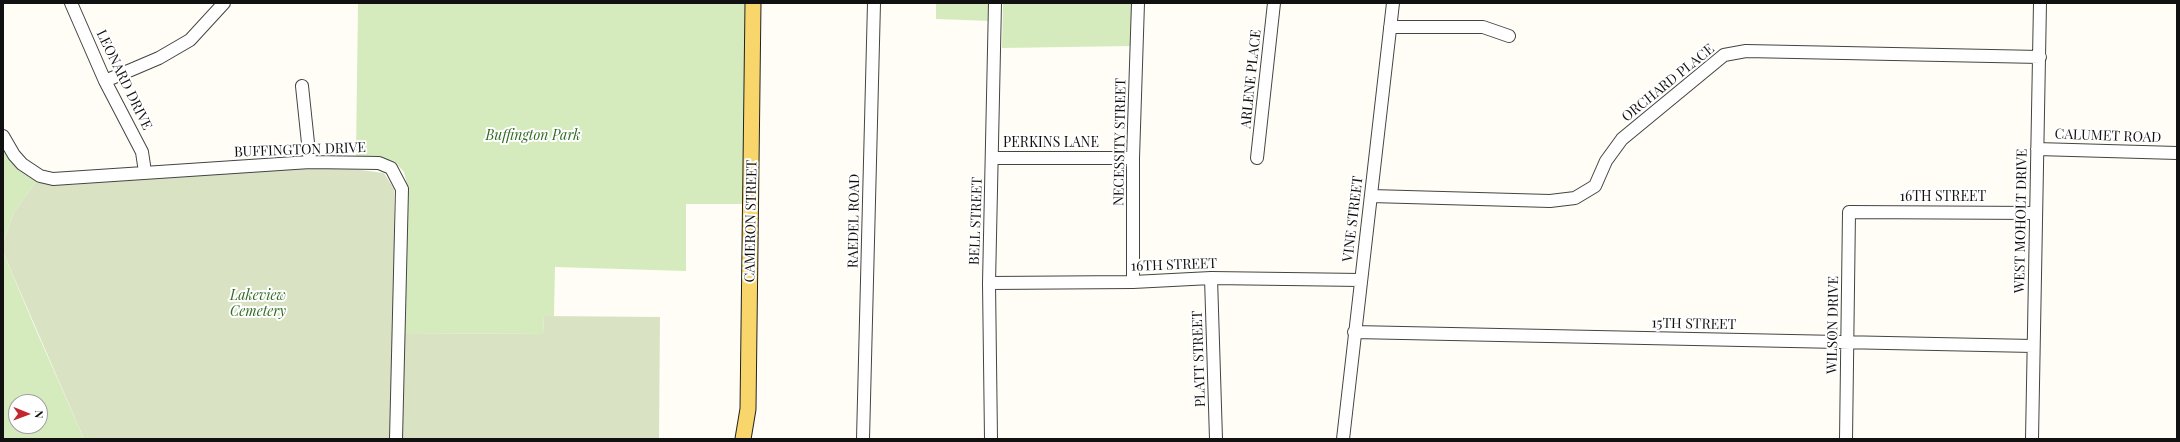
<!DOCTYPE html>
<html>
<head>
<meta charset="utf-8">
<style>
	body { margin:0 }
	#map { position:relative; width:2180px; height:442px; overflow:hidden; background:#fffdf5; font-family:"Playfair Display",serif }
	canvas { display:block }
	.frame { position:absolute; inset:0; border:4px solid #111; pointer-events:none }
	.north { position:absolute; left:8px; top:394px; width:40px; height:40px; box-sizing:border-box; background:#fff; border:1px solid #a0a0a0; border-radius:50%; rotate:91deg; font-size:11px; font-weight:700; line-height:16px; text-align:center; color:#111 }
	.north::after { content:''; display:block; margin:auto; width:14px; height:18px; background:#c4262e; clip-path:polygon(50% 0,100% 100%,50% 72%,0 100%) }
</style>
</head>
<body>
<div id="map">
<canvas width="2180" height="442"></canvas>
<div class="frame"></div>
<div class="north">N</div>
</div>
<script>
const ctx = document.querySelector('canvas').getContext('2d');
ctx.lineJoin = 'round';
function fill(path, color) { ctx.fillStyle = color; ctx.fill(path, 'evenodd'); }
const shape = rows => new Path2D(rows.map(r => 'M' + r).join(''));
function strokePath(path, color, width, dash) { ctx.strokeStyle = color; ctx.lineWidth = width; ctx.lineCap = dash ? 'butt' : 'round'; ctx.setLineDash(dash || []); ctx.stroke(path); }
function drawText(font, color, halo, rows, align = 'center') {
  ctx.font = font + ' "Playfair Display",serif'; ctx.lineWidth = 4; ctx.setLineDash([]); ctx.textBaseline = 'middle'; ctx.strokeStyle = halo; ctx.fillStyle = color; for (const [text, x, y, turn = 0] of rows) {
    ctx.save(); ctx.translate(x, y); ctx.rotate((+turn || 0) * Math.PI / 180); ctx.textAlign = isNaN(turn) ? turn : align; if (halo) ctx.strokeText(text, 0, 0); ctx.fillText(text, 0, 0); ctx.restore();
  }
}
fill(shape([
	[358,3,745,3,743,204,686,204,686,271,555,267,554,316,544,316,543,334,400,333,407,185,404,172,394,161,384,159,356,157],
	[936,3,990,3,991,21,936,19],
	[1003,3,1131,3,1131,46,1002,48],
	[3,148,17,169,38,179,14,212,3,243],
	[3,252,36,330,84,439,3,439],
	[16,402,40,402,40,426,16,426]
]), '#d5ebbd');
fill(shape([
	[330,166,384,173,394,189,394,329,400,333,543,334,544,316,660,317,659,439,84,439,3,252,3,243,14,212,38,179,67,185]
]), '#d9e3c4');
const minor = shape([
	[71,3,105,81,142,152,145,172],
	[1390,27,1483,27,1509,36],
	[105,81,159,58,190,40,224,3],
	[302,86,310,162],
	[3,136,14,155,22,164,40,176,53,179,310,162,379,163,391,168,402,189,396,439],
	[2037,149,2177,153],
	[993,158,1133,158],
	[1257,158,1274,3],
	[1371,196,1550,201,1575,198,1595,186,1606,161,1622,139,1724,55,1746,51,2040,57],
	[1211,278,1216,439],
	[1133,282,1133,158,1138,3],
	[989,283,1133,282,1211,278,1361,280],
	[1354,332,2033,346],
	[863,439,874,3],
	[991,439,989,283,995,3],
	[1343,439,1393,3],
	[1846,439,1849,212,2036,213],
	[2032,439,2040,3]
]);
const major = shape([
	[743,439,748,409,753,3]
]);
strokePath(minor, '#444', 14);
strokePath(major, '#222', 17);
strokePath(minor, '#fff', 12);
strokePath(major, '#f9d66b', 15);
drawText('14px', '#111', '#fff', [
	["ARLENE PLACE",1251,79,-84],
	["LEONARD DRIVE",124,80,64],
	["ORCHARD PLACE",1668,83,-39],
	["CALUMET ROAD",2108,136,2],
	["NECESSITY STREET",1120,142,-89],
	["PERKINS LANE",1051,143],
	["BUFFINGTON DRIVE",300,150,-2],
	["16TH STREET",1943,197],
	["VINE STREET",1353,219,-83],
	["CAMERON STREET",751,221,-89],
	["RAEDEL ROAD",854,221,-89],
	["BELL STREET",976,221,-88],
	["WEST MOHOLT DRIVE",2021,221,-89],
	["16TH STREET",1174,265,-2],
	["15TH STREET",1694,324,1],
	["WILSON DRIVE",1833,325,-89],
	["PLATT STREET",1199,359,-92]
]);
drawText('italic 14px', '#2f6b1f', '#fff', [
	["Buffington Park",533,136],
	["Lakeview",258,296],
	["Cemetery",258,312]
]);
</script>
</body>
</html>
